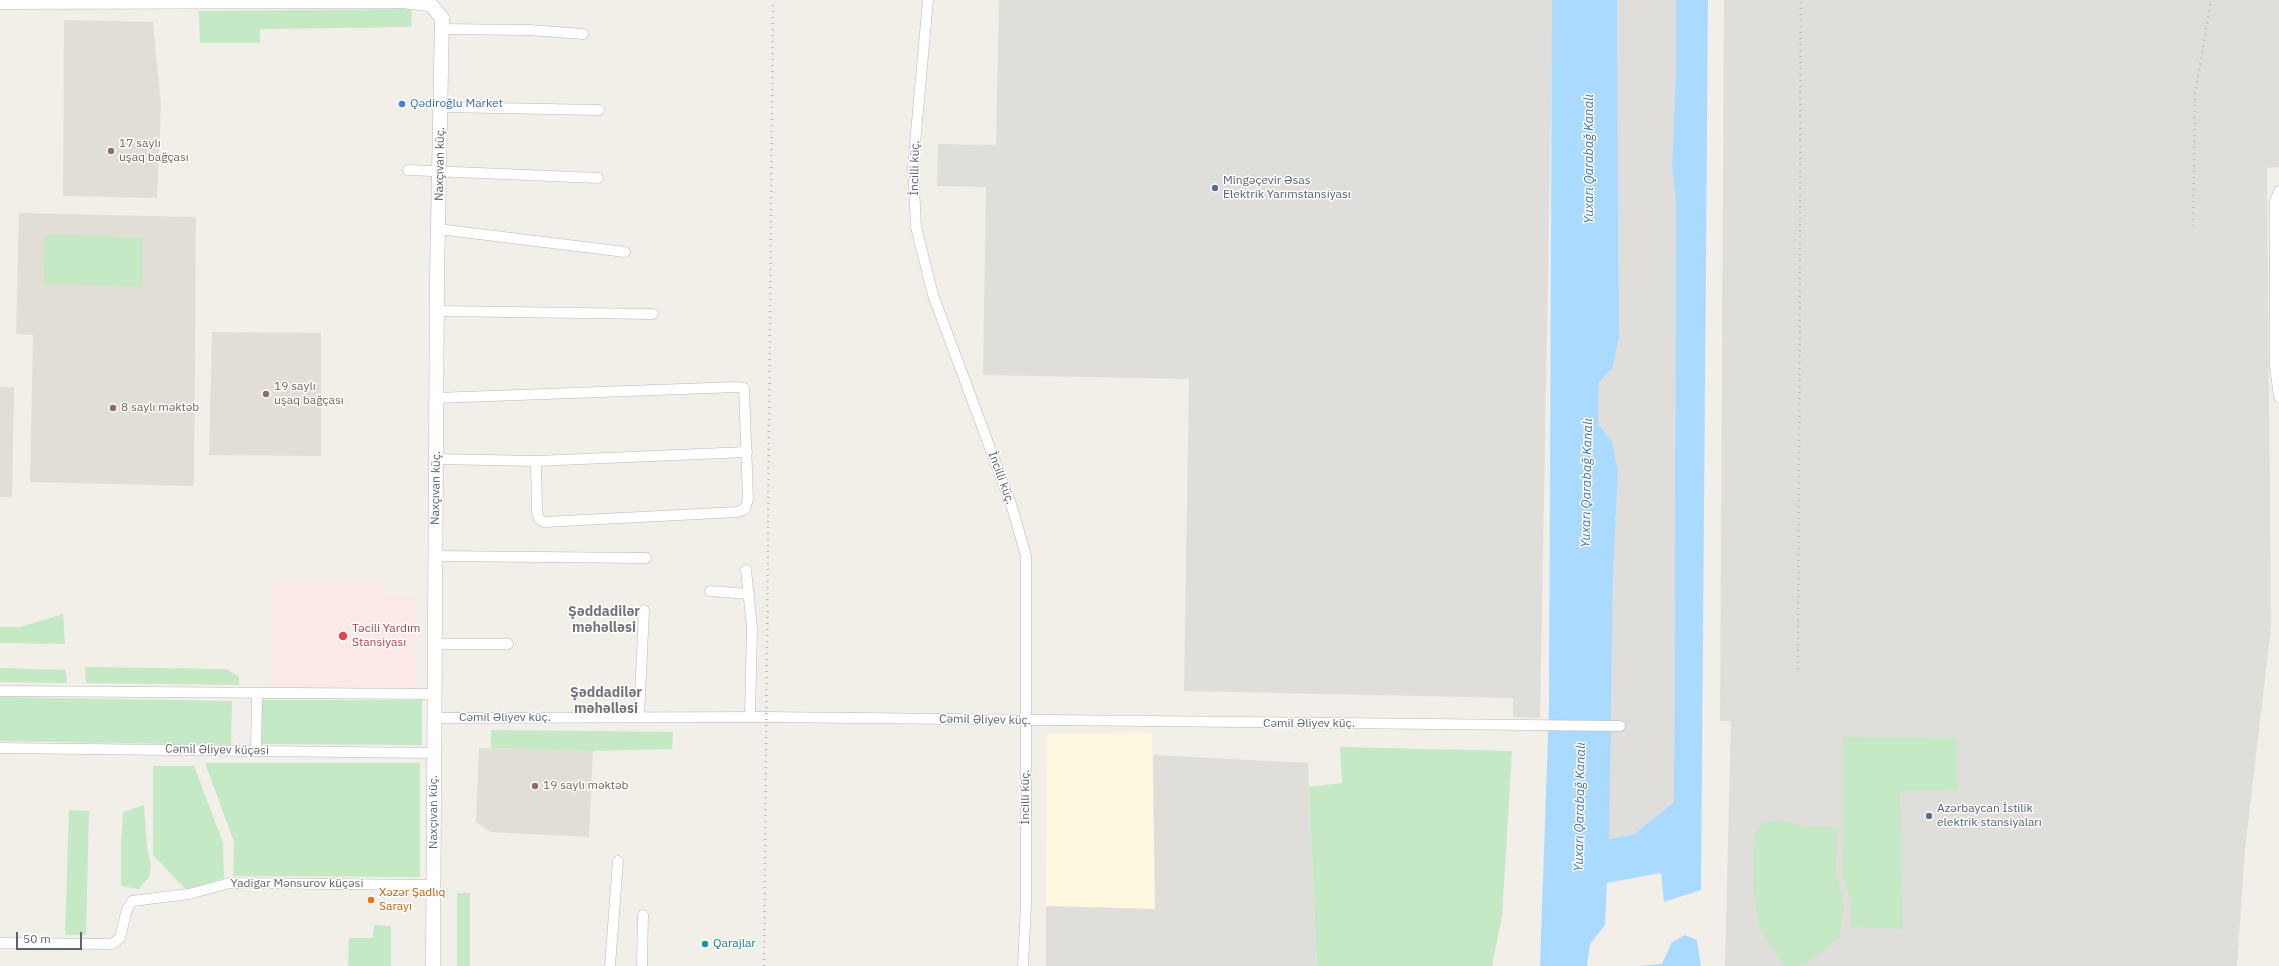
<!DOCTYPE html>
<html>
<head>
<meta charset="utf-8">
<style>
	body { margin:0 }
	#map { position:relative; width:2279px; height:966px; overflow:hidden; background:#f1efe8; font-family:"IBM Plex Sans",sans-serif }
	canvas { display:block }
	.scale { position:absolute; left:16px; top:932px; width:66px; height:18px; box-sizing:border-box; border:2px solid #5f6368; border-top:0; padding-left:5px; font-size:12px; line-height:14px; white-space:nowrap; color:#5f6368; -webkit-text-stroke:3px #fff; paint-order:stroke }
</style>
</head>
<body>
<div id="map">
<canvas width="2279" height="966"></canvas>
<div class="scale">50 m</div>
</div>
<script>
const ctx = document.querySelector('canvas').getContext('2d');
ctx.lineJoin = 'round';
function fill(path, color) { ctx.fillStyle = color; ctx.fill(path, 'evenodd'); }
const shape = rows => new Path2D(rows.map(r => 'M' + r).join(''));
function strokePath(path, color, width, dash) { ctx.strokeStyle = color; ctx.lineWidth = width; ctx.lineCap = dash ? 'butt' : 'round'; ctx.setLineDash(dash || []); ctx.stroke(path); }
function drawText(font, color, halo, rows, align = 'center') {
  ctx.font = font + ' "IBM Plex Sans",sans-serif'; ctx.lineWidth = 3; ctx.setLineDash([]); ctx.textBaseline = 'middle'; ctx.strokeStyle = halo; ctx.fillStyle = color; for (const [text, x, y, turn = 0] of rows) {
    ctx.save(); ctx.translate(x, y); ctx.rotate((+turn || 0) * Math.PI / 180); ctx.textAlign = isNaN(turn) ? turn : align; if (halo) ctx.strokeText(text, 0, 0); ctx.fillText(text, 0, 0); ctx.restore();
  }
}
fill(shape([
	[1152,733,1155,909,1046,906,1047,734]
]), '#fef7e0');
fill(shape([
	[999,0,1553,0,1540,718,1513,717,1513,698,1184,691,1189,379,983,375,986,187,937,186,938,144,996,145],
	[1617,0,1676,0,1676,72,1672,165,1676,202,1674,802,1634,834,1608,839,1613,577,1618,471,1598,425,1599,382,1613,367,1619,338],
	[1724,0,2279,0,2279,167,2267,168,2271,627,2245,849,2237,966,1725,966,1731,721,1720,721],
	[1153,755,1308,763,1317,966,1046,966,1046,906,1155,909]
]), '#e0deda');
fill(shape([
	[64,20,153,22,161,105,157,198,63,196],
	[19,213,196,217,194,486,30,482,33,335,16,334],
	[212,332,321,333,321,456,209,455],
	[0,387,14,387,12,497,0,497],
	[479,748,593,751,589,837,490,832,476,822]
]), '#e1ded6');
fill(shape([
	[272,582,384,582,384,596,415,596,414,689,272,688]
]), '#fce8e6');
fill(shape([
	[412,9,411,27,260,29,260,43,200,43,199,11],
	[45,234,143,238,142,287,44,283],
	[63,614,65,644,0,643,0,627,20,627],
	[85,667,227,669,239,677,239,685,86,683],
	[0,668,66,670,67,683,0,682],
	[0,697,232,701,231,745,0,741],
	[262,700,422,700,422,745,262,744],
	[491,730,673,732,672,749,593,751,491,748],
	[1843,737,1957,738,1958,790,1900,791,1903,929,1851,927,1851,903,1842,871],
	[1340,747,1512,751,1502,916,1492,966,1317,966,1309,787,1342,783],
	[205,763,420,763,420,877,233,876,234,842],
	[153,766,194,766,223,843,224,878,186,890,153,855],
	[144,805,147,847,151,866,149,877,139,889,121,886,121,844,123,812],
	[69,810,89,811,86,935,65,935],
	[1781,820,1803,826,1837,828,1836,870,1844,906,1839,937,1813,959,1797,966,1784,966,1759,926,1753,887,1754,837,1763,822],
	[457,893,470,893,470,966,457,966],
	[374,925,391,926,391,966,348,966,349,938,373,938]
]), '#c5e8c5');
fill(shape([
	[1552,0,1617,0,1619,338,1613,367,1599,382,1598,425,1612,441,1618,471,1613,577,1609,839,1634,834,1674,802,1676,202,1672,165,1676,72,1676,0,1708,0,1701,890,1664,902,1661,873,1607,883,1605,925,1590,944,1587,966,1540,966,1549,707],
	[1685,935,1697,940,1701,966,1637,966,1662,964,1672,942]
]), '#aadaff');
const street = shape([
	[928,0,913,166,916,227,933,295,1012,507,1026,556,1026,905,1023,966],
	[443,29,529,30,583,34],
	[441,107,599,110],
	[408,170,598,178],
	[2279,191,2275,201,2275,366,2279,397],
	[438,229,625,252],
	[437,311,653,314],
	[436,398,737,387,744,388,748,499,745,509,737,512,544,522,539,519,537,511,536,461],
	[436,459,536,461,747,452],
	[435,556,646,558],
	[746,570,752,628,750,717],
	[710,591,749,594],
	[434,644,508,644],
	[0,691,434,694],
	[639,717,644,610],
	[434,718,765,717,1620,726],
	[0,748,434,753],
	[256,751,257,694],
	[0,943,112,944,120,938,127,909,132,901,189,894,230,883,434,885],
	[610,966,618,861],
	[642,966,643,915]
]);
const secondary = shape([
	[0,2,401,1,430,4,442,18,437,278,433,966]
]);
strokePath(street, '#b5b8bc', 11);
strokePath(secondary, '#b6babf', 15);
strokePath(street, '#fff', 10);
strokePath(secondary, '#fff', 14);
strokePath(shape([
	[2193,226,2195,95,2211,0],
	[1798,669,1801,0],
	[764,966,773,0]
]), '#b6b7b8', 2.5, [1, 5]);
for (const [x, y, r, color] of [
	[402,104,4,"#3f7fe0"],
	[111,151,4,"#8d6e63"],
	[1215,188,4,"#5c6f8a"],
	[266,394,4,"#8d6e63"],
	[113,408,4,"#8d6e63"],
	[343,636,5,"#e0444e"],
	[535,786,4,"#8d6e63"],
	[1929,816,4,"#5c6f8a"],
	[371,900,4,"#e8710a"],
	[705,944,4,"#0f9aa8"]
]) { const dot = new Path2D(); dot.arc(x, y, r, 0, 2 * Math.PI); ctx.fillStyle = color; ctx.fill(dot); strokePath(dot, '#fff', 1.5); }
drawText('12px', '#366cbe', '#fff', [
	["Qədiroğlu Market",410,104]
], 'left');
drawText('12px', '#785e54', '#fff', [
	["17 saylı",119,144],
	["uşaq bağçası",119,158],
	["19 saylı",274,387],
	["uşaq bağçası",274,401],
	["8 saylı məktəb",121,408],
	["19 saylı məktəb",543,786]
], 'left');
drawText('12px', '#5f6368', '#fff', [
	["Naxçıvan küç.",440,164,-89],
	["İncilli küç.",915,168,-89],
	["İncilli küç.",1001,478,70],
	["Naxçıvan küç.",436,488,-89],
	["Cəmil Əliyev küç.",505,718],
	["Cəmil Əliyev küç.",985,720,1],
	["Cəmil Əliyev küç.",1309,724],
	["Cəmil Əliyev küçəsi",217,750,1],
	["İncilli küç.",1026,797,-90],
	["Naxçıvan küç.",434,812,-90],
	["Yadigar Mənsurov küçəsi",297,884]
]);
drawText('12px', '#4e5e75', '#fff', [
	["Mingəçevir Əsas",1223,181],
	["Elektrik Yarımstansiyası",1223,195],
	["Azərbaycan İstilik",1937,809],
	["elektrik stansiyaları",1937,823]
], 'left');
drawText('12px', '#be3a42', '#fff', [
	["Təcili Yardım",352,629],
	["Stansiyası",352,643]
], 'left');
drawText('12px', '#c56008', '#fff', [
	["Xəzər Şadlıq",379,893],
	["Sarayı",379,907]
], 'left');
drawText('12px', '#0d838f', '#fff', [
	["Qarajlar",713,944]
], 'left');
drawText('italic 13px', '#4174aa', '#fff', [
	["Yuxarı Qarabağ Kanalı",1589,159,-90],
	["Yuxarı Qarabağ Kanalı",1587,483,-89],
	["Yuxarı Qarabağ Kanalı",1580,807,-89]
]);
drawText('bold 14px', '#70757a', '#fff', [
	["Şəddadilər",604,612],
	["məhəlləsi",604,628],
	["Şəddadilər",606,693],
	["məhəlləsi",606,709]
]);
</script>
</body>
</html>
